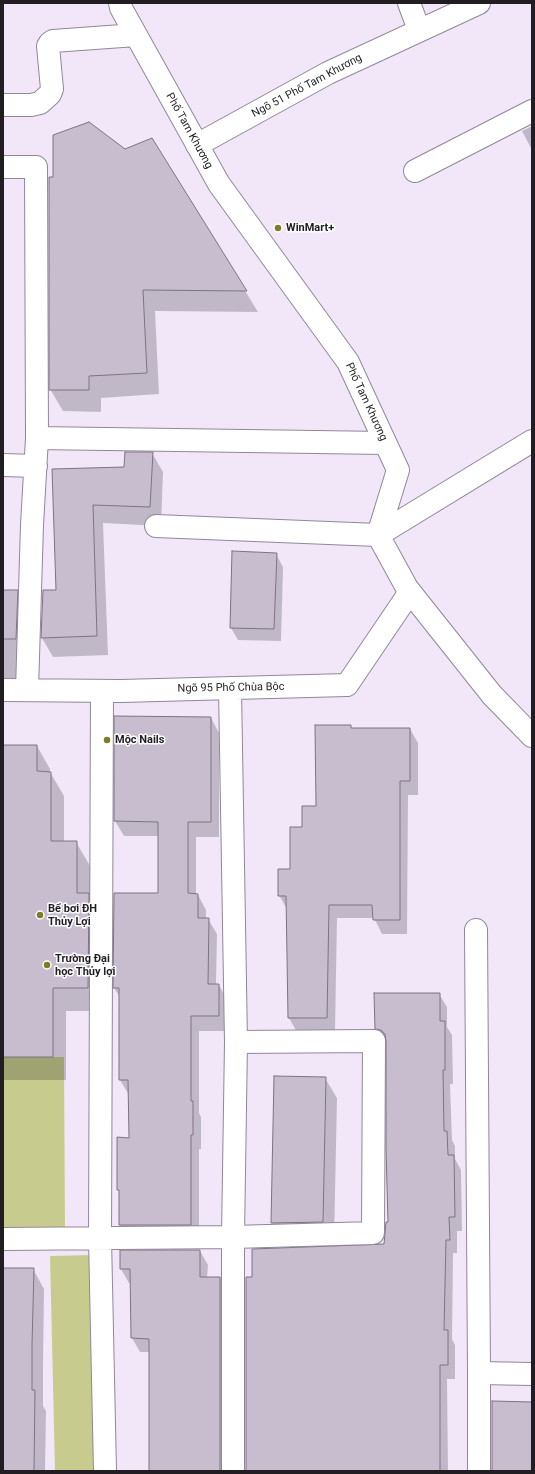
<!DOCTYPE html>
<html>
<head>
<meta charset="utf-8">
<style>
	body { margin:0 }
	#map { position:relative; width:535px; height:1474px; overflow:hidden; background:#f2e7f9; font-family:Roboto,sans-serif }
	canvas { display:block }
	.frame { position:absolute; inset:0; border:4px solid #211d23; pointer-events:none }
</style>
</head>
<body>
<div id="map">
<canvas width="535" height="1474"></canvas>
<div class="frame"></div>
</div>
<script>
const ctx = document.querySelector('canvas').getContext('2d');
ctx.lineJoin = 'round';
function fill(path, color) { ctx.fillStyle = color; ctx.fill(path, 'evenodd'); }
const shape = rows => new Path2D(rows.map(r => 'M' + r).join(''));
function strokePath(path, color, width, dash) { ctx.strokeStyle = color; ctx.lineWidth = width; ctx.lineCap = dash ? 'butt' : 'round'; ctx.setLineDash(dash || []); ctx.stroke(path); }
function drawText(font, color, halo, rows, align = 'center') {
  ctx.font = font + ' Roboto,sans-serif'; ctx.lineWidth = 3; ctx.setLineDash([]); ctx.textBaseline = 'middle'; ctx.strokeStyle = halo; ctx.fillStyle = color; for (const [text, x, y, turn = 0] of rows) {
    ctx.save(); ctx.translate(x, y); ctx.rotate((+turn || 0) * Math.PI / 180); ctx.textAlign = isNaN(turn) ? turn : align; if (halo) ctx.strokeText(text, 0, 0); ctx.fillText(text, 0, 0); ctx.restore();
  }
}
fill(shape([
	[3,1057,64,1057,65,1232,3,1232],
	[93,1255,97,1471,55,1471,50,1256]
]), '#c7cc8e');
fill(shape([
	[532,126,532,150,522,131],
	[152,139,258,312,155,311,159,394,101,398,101,412,63,411,50,389,125,150],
	[152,453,163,472,161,526,103,523,108,655,53,657,42,638,58,591,53,470,125,468],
	[276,554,283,567,281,641,238,640,231,628],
	[3,591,17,591,32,618,28,678,3,678],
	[115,717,211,718,219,733,219,837,196,837,196,895,198,895,206,910,206,919,208,919,217,934,216,985,219,985,227,1000,227,1031,199,1031,199,1113,201,1117,201,1149,199,1149,199,1240,129,1240,120,1225,120,1193,118,1189,130,1139,129,1095,120,1080,120,997,114,988,159,894,159,836,124,836,115,821],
	[350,726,352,729,410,729,418,743,418,795,408,795,407,934,382,934,374,918,337,918,335,1031,297,1032,289,1018,287,909,279,895,291,870,304,828,317,807],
	[3,746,37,746,50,769,50,772,64,796,64,842,76,842,90,866,90,897,102,917,101,1011,66,1011,66,1080,3,1080],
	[439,994,447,1007,447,1027,452,1035,453,1084,450,1084,452,1140,455,1146,455,1159,461,1170,462,1231,457,1231,457,1253,453,1253,452,1339,455,1345,455,1379,447,1379,448,1471,246,1471,254,1278,385,1245,389,1223,387,1044,384,1042,376,1028],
	[275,1077,325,1078,337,1098,334,1242,283,1243,272,1223],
	[200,1251,208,1265,207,1278,220,1278,228,1292,228,1471,150,1471,150,1352,140,1352,132,1338,131,1283,129,1283,121,1269],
	[3,1269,33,1269,44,1289,43,1365,43,1406,46,1411,45,1471,3,1471]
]), '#0003');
const building = shape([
	[89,122,125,149,152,138,247,291,143,290,147,373,89,376,89,390,49,390,49,177,53,177,53,135,89,122],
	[125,452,153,452,150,507,93,505,97,636,41,638,43,590,56,590,52,469,124,467,125,452],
	[232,551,277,553,274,629,230,628,232,551],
	[3,590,18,590,16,639,3,639,3,590],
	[114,716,211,717,211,822,188,822,188,893,198,894,198,918,209,918,208,984,219,984,219,1016,191,1016,191,1101,193,1101,193,1135,191,1135,191,1225,119,1225,119,1190,117,1190,117,1137,129,1138,128,1080,119,1080,119,988,113,988,114,893,158,893,158,822,114,821,114,716],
	[315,725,351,725,351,728,410,728,410,781,400,781,400,920,373,920,372,905,329,905,327,1018,288,1018,286,896,278,896,278,869,290,869,290,827,302,827,302,806,316,806,315,725],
	[3,745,37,745,37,771,51,772,51,841,77,841,77,893,89,893,88,988,53,988,53,1057,3,1057,3,745],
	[374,993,440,993,440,1021,445,1021,445,1070,443,1070,444,1131,447,1131,448,1155,454,1155,455,1217,449,1217,450,1240,446,1240,444,1330,448,1330,448,1365,440,1365,440,1471,246,1471,246,1277,252,1277,252,1249,384,1244,386,1222,388,1222,386,1150,386,1041,385,1034,381,1030,375,1029,374,993],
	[274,1076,326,1077,323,1222,271,1223,274,1076],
	[120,1250,200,1250,200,1277,220,1277,220,1471,149,1471,149,1339,131,1338,130,1269,120,1269,120,1250],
	[3,1268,34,1268,32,1345,32,1390,35,1390,34,1471,3,1471,3,1268],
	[492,1401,532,1402,532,1471,492,1471,492,1401]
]);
fill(building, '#c7bdce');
strokePath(building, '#7c7282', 1);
const minor = shape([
	[120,3,121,8,219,184,348,362,398,470,378,535,407,588,492,695,532,736],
	[409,3,419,30],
	[3,105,31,105,40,103,50,94,52,89,48,46,50,43,53,41,136,35],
	[197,145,328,73,479,3],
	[3,167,36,167,37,438,32,525,27,690],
	[415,171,532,111],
	[37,438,385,443],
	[3,465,36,466],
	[156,526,378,535,532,441],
	[230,688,236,1042,233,1237,233,1471],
	[3,690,121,691,347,685,410,592],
	[102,691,100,1238,105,1471],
	[476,930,479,1373,479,1471],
	[3,1239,233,1237,373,1233,374,1041,236,1042],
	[479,1373,532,1374]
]);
strokePath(minor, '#918797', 24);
strokePath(minor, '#fff', 22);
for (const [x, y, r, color] of [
	[278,228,4,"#7a7e27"],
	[107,740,4,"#7a7e27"],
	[40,915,4,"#7a7e27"],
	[47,965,4,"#7a7e27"]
]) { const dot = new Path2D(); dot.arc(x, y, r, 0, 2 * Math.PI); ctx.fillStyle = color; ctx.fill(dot); strokePath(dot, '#fff', 1.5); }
drawText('11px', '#211d23', '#fff', [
	["Ngõ 51 Phố Tam Khương",307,86,-28],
	["Phố Tam Khương",189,131,61],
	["Phố Tam Khương",366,402,65],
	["Ngõ 95 Phố Chùa Bộc",231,688,-1]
]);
drawText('bold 11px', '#211d23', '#fff', [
	["WinMart+",286,228],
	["Mộc Nails",115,740],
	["Bể bơi ĐH",48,909],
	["Thủy Lợi",48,922],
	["Trường Đại",55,959],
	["học Thủy lợi",55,972]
], 'left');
</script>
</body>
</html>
